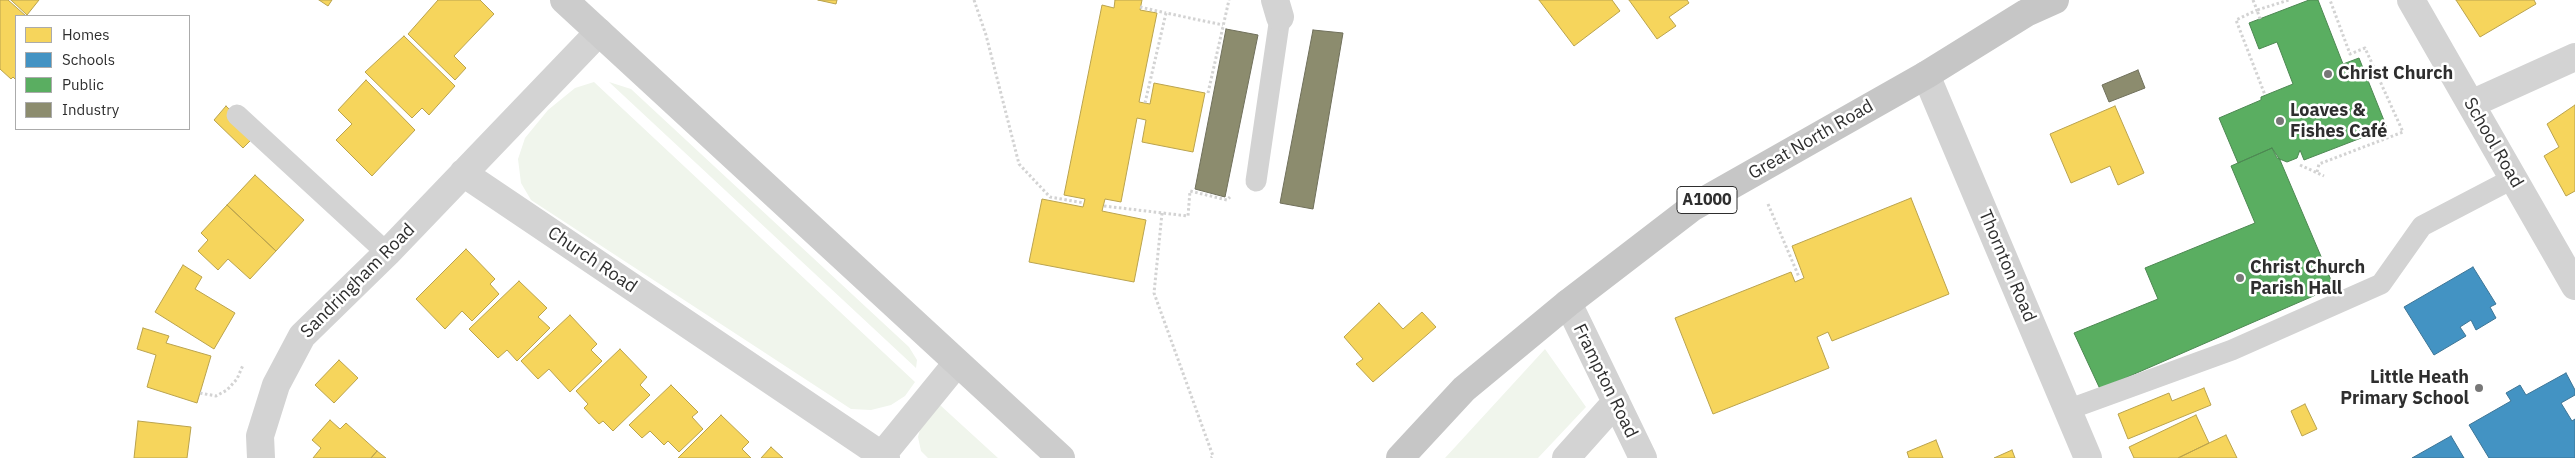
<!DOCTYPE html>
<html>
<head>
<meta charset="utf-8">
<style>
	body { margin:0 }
	#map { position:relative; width:2575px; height:458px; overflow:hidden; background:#fff; font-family:"IBM Plex Sans",sans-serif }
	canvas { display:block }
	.legend { position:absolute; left:15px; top:15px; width:175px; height:115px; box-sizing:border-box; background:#fff; border:1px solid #ababab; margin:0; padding:6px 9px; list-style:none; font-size:15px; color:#2e2e2e }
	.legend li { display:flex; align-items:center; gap:10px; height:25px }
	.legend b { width:25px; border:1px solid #ababab }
</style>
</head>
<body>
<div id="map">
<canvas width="2575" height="458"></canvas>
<ul class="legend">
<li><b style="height:14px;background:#f6d55c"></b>Homes</li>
<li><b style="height:14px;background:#4393c3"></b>Schools</li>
<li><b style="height:14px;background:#5aae61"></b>Public</li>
<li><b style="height:14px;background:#8c8c6e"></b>Industry</li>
</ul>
</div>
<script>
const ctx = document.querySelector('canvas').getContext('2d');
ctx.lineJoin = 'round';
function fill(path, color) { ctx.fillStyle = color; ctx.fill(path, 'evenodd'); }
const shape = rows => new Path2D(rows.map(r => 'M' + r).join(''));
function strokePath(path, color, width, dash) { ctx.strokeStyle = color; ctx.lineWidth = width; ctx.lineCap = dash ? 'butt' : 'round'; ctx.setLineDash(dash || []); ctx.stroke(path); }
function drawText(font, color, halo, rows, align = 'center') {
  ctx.font = font + ' "IBM Plex Sans",sans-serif'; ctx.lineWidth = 5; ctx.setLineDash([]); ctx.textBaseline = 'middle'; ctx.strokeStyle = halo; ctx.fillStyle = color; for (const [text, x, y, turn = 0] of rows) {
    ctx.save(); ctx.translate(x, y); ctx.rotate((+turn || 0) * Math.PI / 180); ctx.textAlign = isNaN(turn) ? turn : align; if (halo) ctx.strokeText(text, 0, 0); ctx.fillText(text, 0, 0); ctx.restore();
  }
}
fill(shape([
	[594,82,915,382,905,396,891,405,871,410,851,409,531,200,521,183,518,159,525,138,548,110,575,88],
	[609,82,631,89,909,347,917,360,916,368],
	[1545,349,1586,407,1538,458,1445,458],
	[940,405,998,458,928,458,921,451,918,437,922,422]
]), '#f0f5ec');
const homes = shape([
	[0,0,8,0,26,16,16,16,16,80,13,77,11,79,0,69,0,0],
	[11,0,39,0,27,15,11,0],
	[319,0,332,0,328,6,319,0],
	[438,0,480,0,494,14,454,56,466,68,455,80,408,34,438,0],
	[818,0,837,0,836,4,818,0],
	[1115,0,1142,0,1140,10,1157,13,1139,102,1150,104,1154,83,1205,93,1193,152,1142,142,1146,120,1137,118,1121,202,1105,199,1102,211,1146,220,1134,282,1029,262,1042,199,1083,207,1085,199,1064,195,1102,5,1114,8,1115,0],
	[1539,0,1612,0,1620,11,1574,46,1539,0],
	[1629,0,1687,0,1689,3,1669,17,1676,26,1657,39,1629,0],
	[2456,0,2534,0,2536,4,2480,37,2456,0],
	[404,36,455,86,429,115,422,108,412,118,365,72,404,36],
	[366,80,415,130,372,176,336,140,352,124,338,110,366,80],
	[2575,105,2575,191,2566,196,2544,156,2559,147,2547,124,2575,105],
	[226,106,256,135,243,148,214,120,226,106],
	[2115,106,2144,173,2118,185,2110,166,2071,183,2050,134,2115,106],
	[255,175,304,220,276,251,227,205,255,175],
	[1911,198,1949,294,1832,341,1828,332,1817,337,1829,368,1713,414,1675,318,1791,272,1795,282,1804,278,1792,246,1911,198],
	[227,205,276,251,250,279,228,259,218,270,198,251,208,240,201,233,227,205],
	[466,249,495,279,490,284,499,294,472,321,462,311,445,329,416,299,466,249],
	[183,265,202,277,195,289,235,313,214,349,155,312,183,265],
	[519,281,547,308,538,317,550,328,517,361,507,350,498,358,469,329,519,281],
	[1379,303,1403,329,1422,312,1436,327,1373,382,1356,364,1363,359,1344,337,1379,303],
	[570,315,597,344,591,350,602,361,570,392,549,369,538,379,521,361,570,315],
	[143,328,169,336,166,343,211,356,197,403,147,387,156,355,137,349,143,328],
	[620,349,647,377,640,385,650,395,613,431,603,421,599,424,584,408,588,404,576,391,620,349],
	[339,360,358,378,334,403,315,385,339,360],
	[671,385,698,412,692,417,703,429,679,452,668,441,664,445,650,431,642,438,629,425,671,385],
	[2204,388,2211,405,2128,439,2118,414,2169,393,2172,401,2204,388],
	[2305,404,2317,429,2302,436,2291,411,2305,404],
	[721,415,749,442,742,449,751,458,678,458,721,415],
	[2196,415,2209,443,2178,458,2134,458,2129,447,2196,415],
	[330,420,340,429,346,423,377,451,371,458,313,458,321,448,312,440,330,420],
	[138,421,191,427,187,458,134,458,138,421],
	[2226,435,2237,458,2178,458,2209,443,2226,435],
	[1936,440,1943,458,1909,458,1907,452,1936,440],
	[771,447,783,458,761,458,771,447],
	[2012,450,2015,458,1994,458,2012,450],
	[377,451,386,458,371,458,377,451]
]);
fill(homes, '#f6d55c');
strokePath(homes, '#baa34e', 1);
const schools = shape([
	[2473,267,2496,304,2490,307,2496,318,2476,330,2471,320,2460,327,2466,336,2434,355,2404,307,2473,267],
	[2566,373,2575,390,2575,395,2561,403,2572,421,2575,419,2575,458,2489,458,2469,425,2511,401,2506,393,2520,385,2526,395,2566,373],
	[2451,436,2464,458,2412,458,2451,436]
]);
fill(schools, '#4393c3');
strokePath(schools, '#3d7596', 1);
const public = shape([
	[2309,0,2318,0,2343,64,2359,58,2387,128,2304,160,2300,150,2297,158,2287,162,2277,158,2272,148,2238,163,2219,118,2261,100,2261,97,2293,84,2277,42,2259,49,2249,23,2309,0],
	[2272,148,2280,160,2334,287,2100,389,2074,333,2158,299,2145,268,2255,223,2231,166,2272,148]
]);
fill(public, '#5aae61');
strokePath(public, '#4d8852', 1);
const industry = shape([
	[1226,29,1258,35,1225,197,1195,189,1226,29],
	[1313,30,1343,33,1313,209,1280,203,1313,30],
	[2138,70,2145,88,2109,102,2102,85,2138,70]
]);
fill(industry, '#8c8c6e');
strokePath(industry, '#70705b', 1);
strokePath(shape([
	[974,0,986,35,1019,164,1050,197,1084,203],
	[2253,0,2257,10,2236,20,2265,95],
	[1140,7,1166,13],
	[2260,19,2257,10,2289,0],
	[1208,93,1229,0],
	[1145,103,1166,13,1223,25],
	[2300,165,2324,176],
	[2317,172,2319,164,2403,132,2365,48,2350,54,2330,0],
	[1768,204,1799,277],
	[1104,206,1188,216,1190,191,1227,200,1230,197],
	[1162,213,1154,293,1213,456,1211,458],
	[200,393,216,396,227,390,237,379,243,365]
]), '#d3d3d3', 3, [2.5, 2.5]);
strokePath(shape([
	[237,115,387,253],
	[1256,181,1280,17],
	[2067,410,2232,350,2381,284,2422,226,2514,178]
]), '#d3d3d3', 21);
strokePath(shape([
	[1275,0,1280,17],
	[2411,0,2575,286],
	[1926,75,2088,458],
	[2471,104,2575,57],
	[463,173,886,458],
	[1568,303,1643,458],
	[882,455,957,363],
	[261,458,260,436,276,385,302,336,387,253,599,32],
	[1566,458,1616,402]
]), '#d3d3d3', 28);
strokePath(shape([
	[564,0,1061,458]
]), '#ccc', 28);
strokePath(shape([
	[1400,458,1464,389,1568,303,1693,207,1926,75,2026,13,2055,0]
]), '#c6c6c6', 28);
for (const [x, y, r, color] of [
	[2328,74,5,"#777"],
	[2280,121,5,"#777"],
	[2240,278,5,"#777"],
	[2479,388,5,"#777"]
]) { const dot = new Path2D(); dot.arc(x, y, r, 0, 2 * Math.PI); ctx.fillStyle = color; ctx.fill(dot); strokePath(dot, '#fff', 2); }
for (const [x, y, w] of [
	[1707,200,60]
]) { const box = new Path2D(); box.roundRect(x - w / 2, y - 13.5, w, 27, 4); ctx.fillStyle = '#fff'; ctx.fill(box); strokePath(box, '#2e2e2e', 1); }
drawText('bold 16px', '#2e2e2e', null, [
	["A1000",1707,200]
]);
drawText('bold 18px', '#2e2e2e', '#fff', [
	["Christ Church",2338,74],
	["Loaves &",2290,111],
	["Fishes Café",2290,132],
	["Christ Church",2250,268],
	["Parish Hall",2250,289],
	["Little Heath",2469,378,"right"],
	["Primary School",2469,399,"right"]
], 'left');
drawText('18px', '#2e2e2e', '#fff', [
	["Great North Road",1811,140,-30],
	["School Road",2493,143,60],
	["Church Road",592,260,34],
	["Thornton Road",2007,266,67],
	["Sandringham Road",358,281,-45],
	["Frampton Road",1605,381,64]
]);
</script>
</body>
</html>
